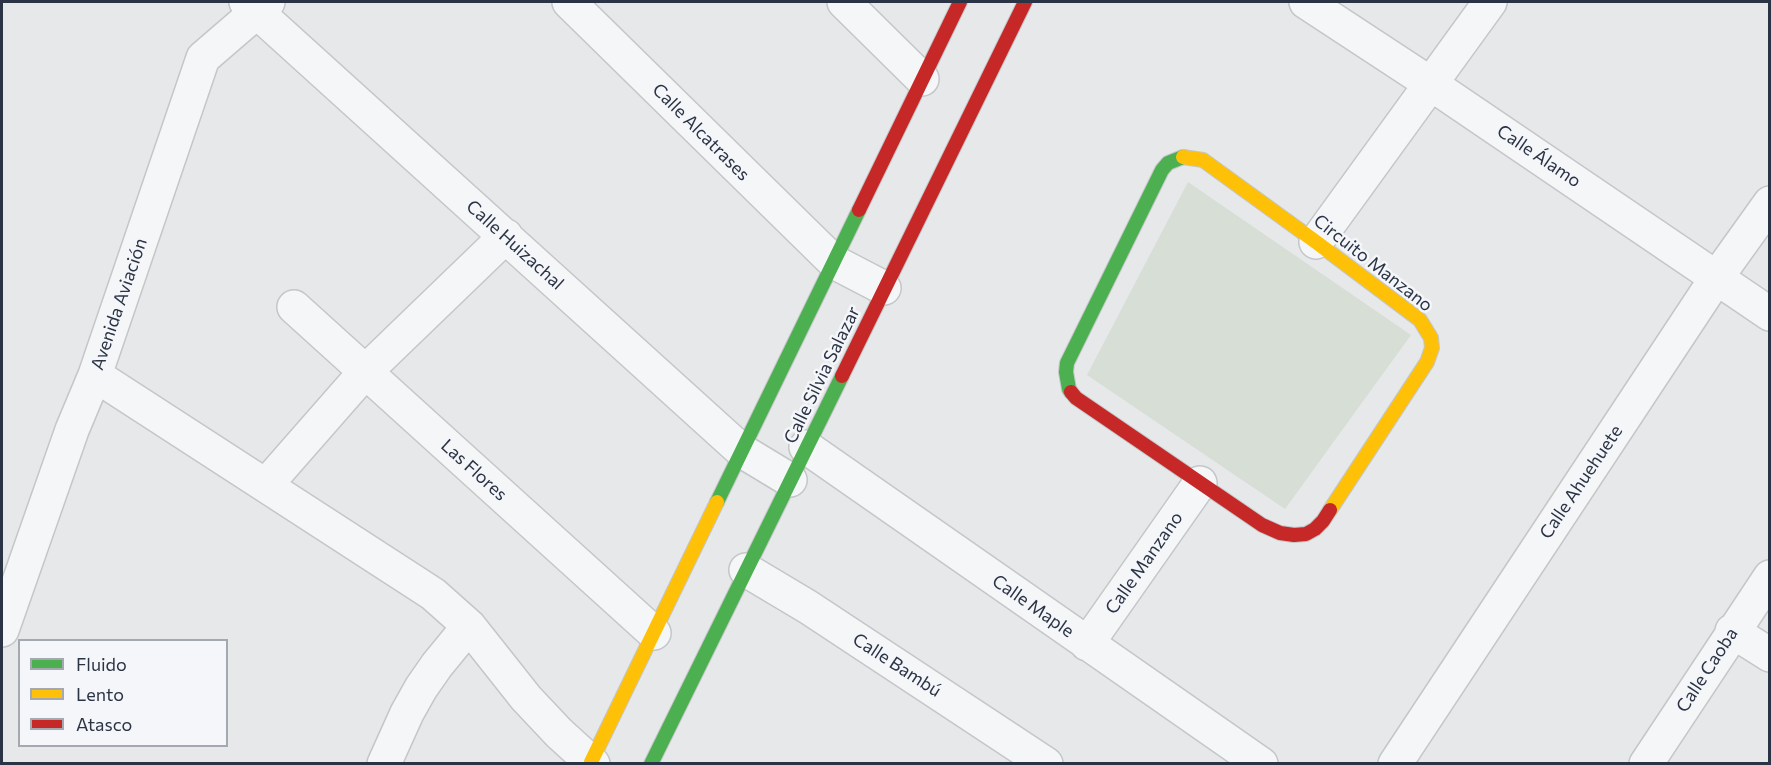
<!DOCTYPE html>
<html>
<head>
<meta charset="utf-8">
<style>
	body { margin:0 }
	#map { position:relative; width:1771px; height:765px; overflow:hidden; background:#e6e8ea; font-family:Commissioner,sans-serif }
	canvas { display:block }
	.frame { position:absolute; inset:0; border:3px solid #2b3445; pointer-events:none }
	.legend { position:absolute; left:18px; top:639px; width:210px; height:108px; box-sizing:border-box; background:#f4f6f9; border:2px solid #a4a8b1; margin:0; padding:8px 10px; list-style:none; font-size:18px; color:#2b3445 }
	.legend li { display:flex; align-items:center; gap:12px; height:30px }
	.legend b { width:30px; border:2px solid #a4a8b1 }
</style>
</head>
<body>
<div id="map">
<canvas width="1771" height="765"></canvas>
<div class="frame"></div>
<ul class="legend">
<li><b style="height:8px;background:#4caf50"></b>Fluido</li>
<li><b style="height:8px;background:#ffc107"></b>Lento</li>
<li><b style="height:8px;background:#c62828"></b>Atasco</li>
</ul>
</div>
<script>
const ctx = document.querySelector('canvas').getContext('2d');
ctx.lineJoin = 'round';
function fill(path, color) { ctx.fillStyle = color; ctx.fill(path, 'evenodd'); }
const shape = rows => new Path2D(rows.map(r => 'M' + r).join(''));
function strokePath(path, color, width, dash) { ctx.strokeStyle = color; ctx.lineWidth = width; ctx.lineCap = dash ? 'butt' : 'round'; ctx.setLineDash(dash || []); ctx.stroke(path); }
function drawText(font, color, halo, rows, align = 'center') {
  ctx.font = font + ' Commissioner,sans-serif'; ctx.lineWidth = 5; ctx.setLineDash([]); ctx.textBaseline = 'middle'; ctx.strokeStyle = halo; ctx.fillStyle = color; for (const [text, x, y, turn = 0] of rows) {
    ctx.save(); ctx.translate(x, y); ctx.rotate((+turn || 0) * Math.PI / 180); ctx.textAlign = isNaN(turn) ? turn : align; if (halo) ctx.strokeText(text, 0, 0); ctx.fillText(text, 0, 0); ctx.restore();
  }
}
fill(shape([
	[1188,182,1411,335,1285,509,1087,375]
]), '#d6ded6');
const street = shape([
	[246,2,742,451,790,480],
	[569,2,834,262,884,288],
	[844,2,922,79],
	[1306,2,1431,84,1770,314],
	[1316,242,1490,2],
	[294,307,654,633],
	[95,375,433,594,469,626,526,698,559,733,593,764],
	[806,447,1261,764],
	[266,485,365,372,506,236],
	[746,570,808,607,1046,764],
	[2,630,72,430,95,375,203,58,268,2],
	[1732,631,1770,655],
	[1087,644,1200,483],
	[384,764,407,713,421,688,437,665,469,626],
	[1395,764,1717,277,1770,203],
	[1646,764,1770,577]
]);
const fast = shape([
	[1071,392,1069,389,1066,372,1067,363,1162,170,1168,163,1183,157],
	[717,502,859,210],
	[651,764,842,376]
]);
const slow = shape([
	[1183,157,1203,160,1316,242,1420,320,1431,338,1432,348,1427,362,1330,510],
	[591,762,717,502]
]);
const jam = shape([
	[859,210,960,2],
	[842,376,1025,2],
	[1071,392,1076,398,1262,525,1280,533,1294,535,1306,534,1315,529,1323,521,1330,510]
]);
strokePath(street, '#c4c6c8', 36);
strokePath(fast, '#c4c6c8', 16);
strokePath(slow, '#c4c6c8', 16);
strokePath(jam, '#c4c6c8', 16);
strokePath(street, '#f5f6f7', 33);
strokePath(fast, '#4caf50', 14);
strokePath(slow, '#ffc107', 14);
strokePath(jam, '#c62828', 14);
drawText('18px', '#2b3445', '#f4f6f9', [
	["Calle Alcatrases",701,132,45],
	["Calle Álamo",1539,156,34],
	["Calle Huizachal",515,245,42],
	["Circuito Manzano",1373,263,38],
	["Avenida Aviación",119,304,-71],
	["Calle Silvia Salazar",822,375,-64],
	["Las Flores",474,470,42],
	["Calle Ahuehuete",1581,482,-56],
	["Calle Manzano",1144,563,-55],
	["Calle Maple",1033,606,35],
	["Calle Bambú",897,665,33],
	["Calle Caoba",1707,670,-57]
]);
</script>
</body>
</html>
